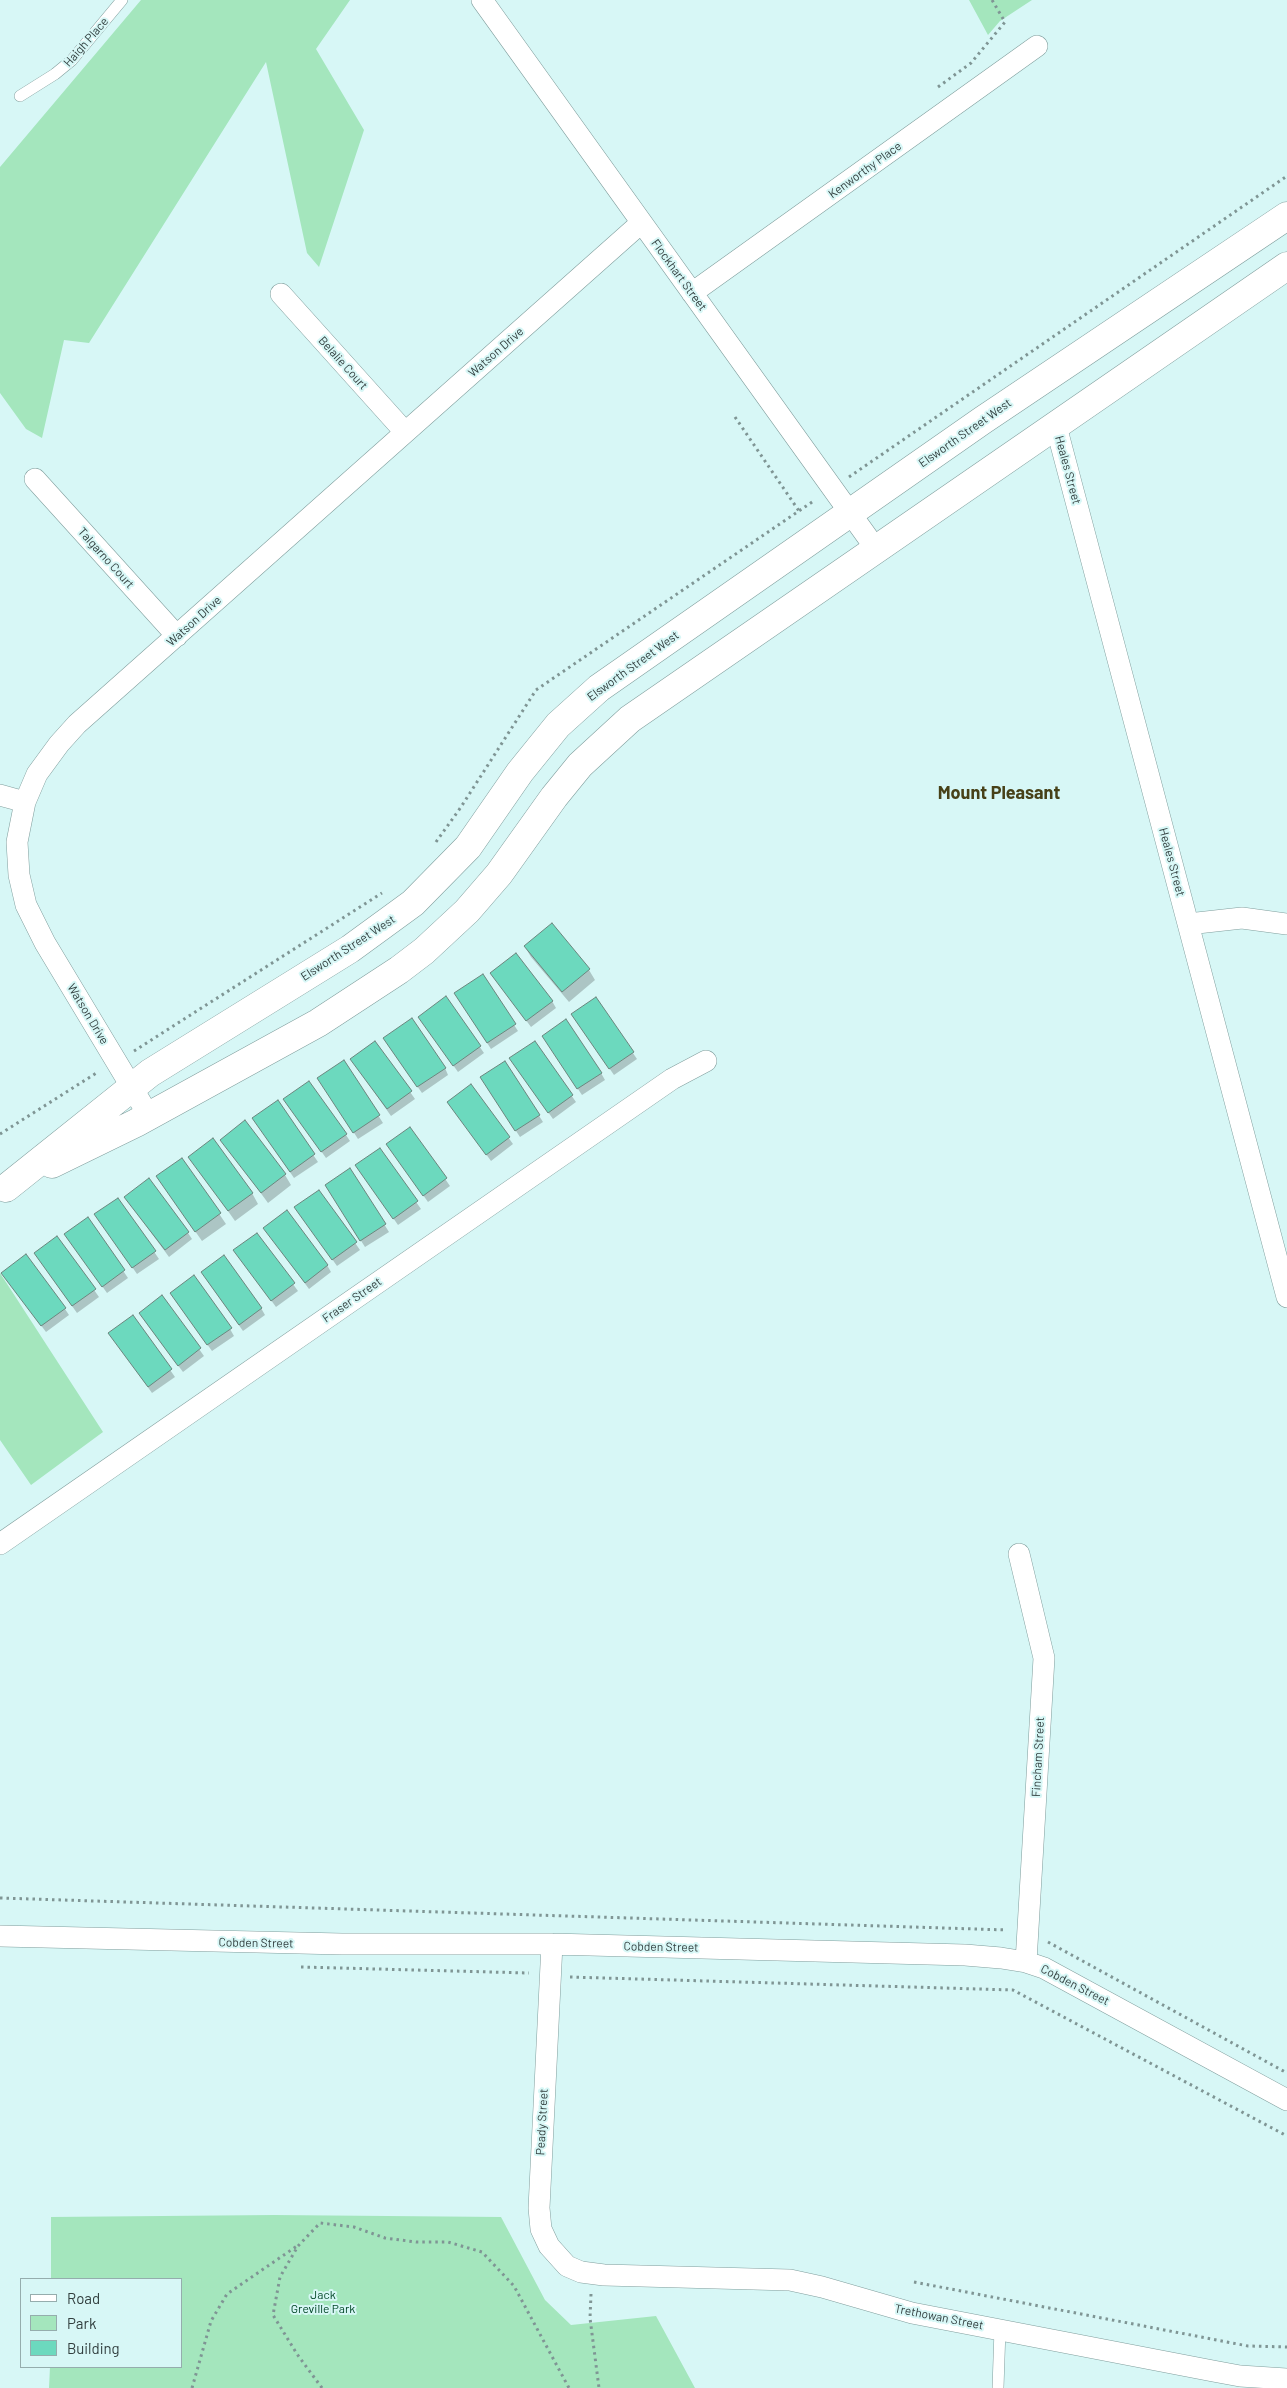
<!DOCTYPE html>
<html>
<head>
<meta charset="utf-8">
<style>
	body { margin:0 }
	#map { position:relative; width:1287px; height:2388px; overflow:hidden; background:#d7f7f6; font-family:Barlow,sans-serif }
	canvas { display:block }
	.legend { position:absolute; left:20px; top:2278px; width:162px; height:90px; box-sizing:border-box; background:#d7f7f6; border:1px solid #95adad; margin:0; padding:6px 9px; list-style:none; font-size:15px; color:#323f3f }
	.legend li { display:flex; align-items:center; gap:10px; height:25px }
	.legend b { width:25px; border:1px solid #95adad }
</style>
</head>
<body>
<div id="map">
<canvas width="1287" height="2388"></canvas>
<ul class="legend">
<li><b style="height:6px;background:#fff"></b>Road</li>
<li><b style="height:14px;background:#a4e6bd"></b>Park</li>
<li><b style="height:14px;background:#6cd9be"></b>Building</li>
</ul>
</div>
<script>
const ctx = document.querySelector('canvas').getContext('2d');
ctx.lineJoin = 'round';
function fill(path, color) { ctx.fillStyle = color; ctx.fill(path, 'evenodd'); }
const shape = rows => new Path2D(rows.map(r => 'M' + r).join(''));
function strokePath(path, color, width, dash) { ctx.strokeStyle = color; ctx.lineWidth = width; ctx.lineCap = dash ? 'butt' : 'round'; ctx.setLineDash(dash || []); ctx.stroke(path); }
function drawText(font, color, halo, rows, align = 'center') {
  ctx.font = font + ' Barlow,sans-serif'; ctx.lineWidth = 4; ctx.setLineDash([]); ctx.textBaseline = 'middle'; ctx.strokeStyle = halo; ctx.fillStyle = color; for (const [text, x, y, turn = 0] of rows) {
    ctx.save(); ctx.translate(x, y); ctx.rotate((+turn || 0) * Math.PI / 180); ctx.textAlign = isNaN(turn) ? turn : align; if (halo) ctx.strokeText(text, 0, 0); ctx.fillText(text, 0, 0); ctx.restore();
  }
}
fill(shape([
	[141,0,350,0,316,49,364,130,319,267,307,253,266,62,89,343,64,340,42,438,26,429,0,393,0,167],
	[969,0,1032,0,1000,21,988,35],
	[0,1273,103,1432,31,1485,0,1440],
	[274,2215,501,2217,545,2300,571,2325,656,2316,695,2388,49,2388,50,2367,181,2367,181,2279,51,2279,51,2217]
]), '#a4e6bd');
fill(shape([
	[552,925,589,970,595,980,569,1002,531,957,525,947],
	[491,973,552,1001,556,1008,531,1027],
	[446,998,484,1053,458,1072,424,1024],
	[596,999,637,1059,614,1075,577,1022],
	[460,1001,514,1025,518,1031,491,1049],
	[375,1042,415,1099,391,1116,356,1066],
	[534,1042,576,1102,553,1119,515,1066],
	[547,1043,601,1073,605,1080,582,1095],
	[388,1045,445,1068,448,1075,422,1093],
	[344,1062,383,1123,358,1139,323,1085],
	[505,1062,543,1122,520,1137,485,1084],
	[471,1086,513,1144,491,1161,453,1109],
	[277,1102,318,1162,294,1178,258,1125],
	[289,1106,346,1135,350,1141,326,1158],
	[410,1128,450,1186,428,1202,387,1144],
	[222,1140,285,1175,291,1185,268,1203],
	[379,1149,421,1209,398,1225,361,1172],
	[190,1157,252,1193,258,1204,235,1221],
	[182,1159,226,1224,202,1241,157,1177],
	[350,1170,389,1232,365,1247,330,1192],
	[319,1191,360,1250,337,1266,300,1214],
	[118,1199,159,1259,137,1274,100,1221],
	[130,1204,188,1233,192,1239,169,1257],
	[88,1219,128,1278,107,1293,70,1241],
	[256,1234,298,1291,276,1307,235,1251],
	[269,1235,327,1265,331,1272,309,1289],
	[57,1238,99,1297,77,1313,35,1254],
	[206,1279,261,1308,265,1315,243,1331],
	[7,1280,65,1309,69,1315,46,1332],
	[162,1297,204,1356,183,1372,144,1320],
	[175,1300,230,1329,234,1336,212,1351],
	[133,1317,175,1377,152,1393,114,1340]
]), '#0003');
const building = shape([
	[552,923,590,969,562,992,524,946,552,923],
	[516,953,553,1001,526,1021,490,973,516,953],
	[483,974,516,1024,487,1043,454,993,483,974],
	[446,996,481,1046,453,1066,418,1017,446,996],
	[596,997,634,1052,609,1069,571,1014,596,997],
	[412,1018,446,1068,417,1087,383,1038,412,1018],
	[566,1019,602,1073,577,1089,542,1036,566,1019],
	[375,1041,412,1091,387,1109,350,1059,375,1041],
	[535,1041,573,1095,548,1113,509,1058,535,1041],
	[344,1060,380,1115,353,1133,317,1078,344,1060],
	[505,1061,540,1115,515,1131,480,1077,505,1061],
	[309,1081,347,1134,321,1152,283,1099,309,1081],
	[471,1084,510,1137,486,1155,447,1102,471,1084],
	[278,1100,315,1154,290,1172,252,1118,278,1100],
	[245,1120,286,1174,261,1193,220,1140,245,1120],
	[410,1127,447,1178,423,1196,386,1144,410,1127],
	[213,1138,253,1193,228,1211,188,1157,213,1138],
	[380,1148,418,1201,393,1219,355,1165,380,1148],
	[182,1158,221,1213,195,1232,156,1176,182,1158],
	[350,1168,386,1224,360,1241,325,1185,350,1168],
	[149,1178,189,1232,165,1250,124,1197,149,1178],
	[319,1190,357,1242,332,1260,294,1207,319,1190],
	[118,1198,156,1251,132,1268,94,1214,118,1198],
	[287,1210,328,1265,305,1283,263,1228,287,1210],
	[88,1217,125,1270,102,1287,64,1234,88,1217],
	[257,1233,295,1283,271,1301,233,1250,257,1233],
	[57,1236,96,1289,72,1306,34,1253,57,1236],
	[26,1254,66,1308,41,1326,1,1273,26,1254],
	[224,1255,262,1308,239,1325,201,1272,224,1255],
	[194,1275,232,1328,207,1345,170,1293,194,1275],
	[162,1295,201,1348,178,1366,139,1313,162,1295],
	[133,1315,172,1369,148,1387,108,1333,133,1315]
]);
fill(building, '#6cd9be');
strokePath(building, '#6b867e', 1);
const lane = shape([
	[20,96,55,74,72,60,122,0],
	[998,2388,1000,2329]
]);
const street = shape([
	[482,0,876,549],
	[692,293,1037,46],
	[281,294,405,432],
	[1056,426,1287,1297],
	[35,479,177,636],
	[0,795,25,802],
	[1188,924,1242,918,1287,924],
	[149,1116,45,943,26,905,19,875,17,842,25,802,37,774,59,744,77,724,641,223],
	[0,1544,672,1079,706,1061],
	[1019,1554,1044,1658,1026,1962],
	[0,1936,342,1944,552,1944,965,1955,1001,1958,1026,1962,1044,1968,1287,2100],
	[552,1944,539,2208,541,2229,549,2246,567,2266,581,2272,604,2275,790,2280,822,2287,912,2313,1213,2371,1240,2376,1287,2379]
]);
const secondary = shape([
	[52,1164,136,1123,318,1023,399,970,424,951,467,911,499,874,554,797,580,765,630,719,1287,266],
	[6,1188,150,1073,350,949,413,903,468,847,520,772,558,725,599,688,983,420,1287,216]
]);
strokePath(lane, '#809e9d', 12);
strokePath(street, '#809e9d', 22);
strokePath(secondary, '#809e9d', 29);
strokePath(shape([
	[938,87,971,63,1005,22,992,0],
	[735,417,799,511],
	[849,477,1287,176],
	[436,842,461,807,536,690,815,500],
	[134,1051,382,893],
	[0,1134,98,1072],
	[0,1898,1007,1930],
	[1048,1942,1287,2073],
	[301,1967,529,1973],
	[570,1977,1013,1990,1287,2136],
	[914,2282,1248,2346,1287,2347],
	[591,2294,590,2318,599,2388],
	[192,2388,211,2321,227,2294,297,2246],
	[322,2388,297,2354,273,2315,280,2277,298,2246,320,2223,354,2227,385,2238,416,2242,448,2242,482,2252,514,2286,569,2388]
]), '#7f9594', 3, [2.5, 4]);
strokePath(lane, '#fff', 11);
strokePath(street, '#fff', 21);
strokePath(secondary, '#fff', 28);
drawText('12px', '#323f3f', '#d7f7f6', [
	["Haigh Place",86,42,-49],
	["Kenworthy Place",865,170,-36],
	["Flockhart Street",679,275,54],
	["Watson Drive",496,352,-41],
	["Belalie Court",343,363,48],
	["Elsworth Street West",965,433,-35],
	["Heales Street",1068,470,75],
	["Talgarno Court",106,558,48],
	["Watson Drive",194,621,-42],
	["Elsworth Street West",633,666,-36],
	["Heales Street",1172,862,75],
	["Elsworth Street West",348,948,-33],
	["Watson Drive",88,1014,59],
	["Fraser Street",352,1300,-35],
	["Fincham Street",1038,1757,-87],
	["Cobden Street",256,1943,1],
	["Cobden Street",661,1947,1],
	["Cobden Street",1075,1985,27],
	["Peady Street",542,2122,-87],
	["Trethowan Street",939,2317,11]
]);
drawText('12px', '#004526', '#d7f7f6', [
	["Jack",323,2295],
	["Greville Park",323,2309]
]);
drawText('bold 18px', '#474118', '#d7f7f6', [
	["Mount Pleasant",999,793]
]);
</script>
</body>
</html>
